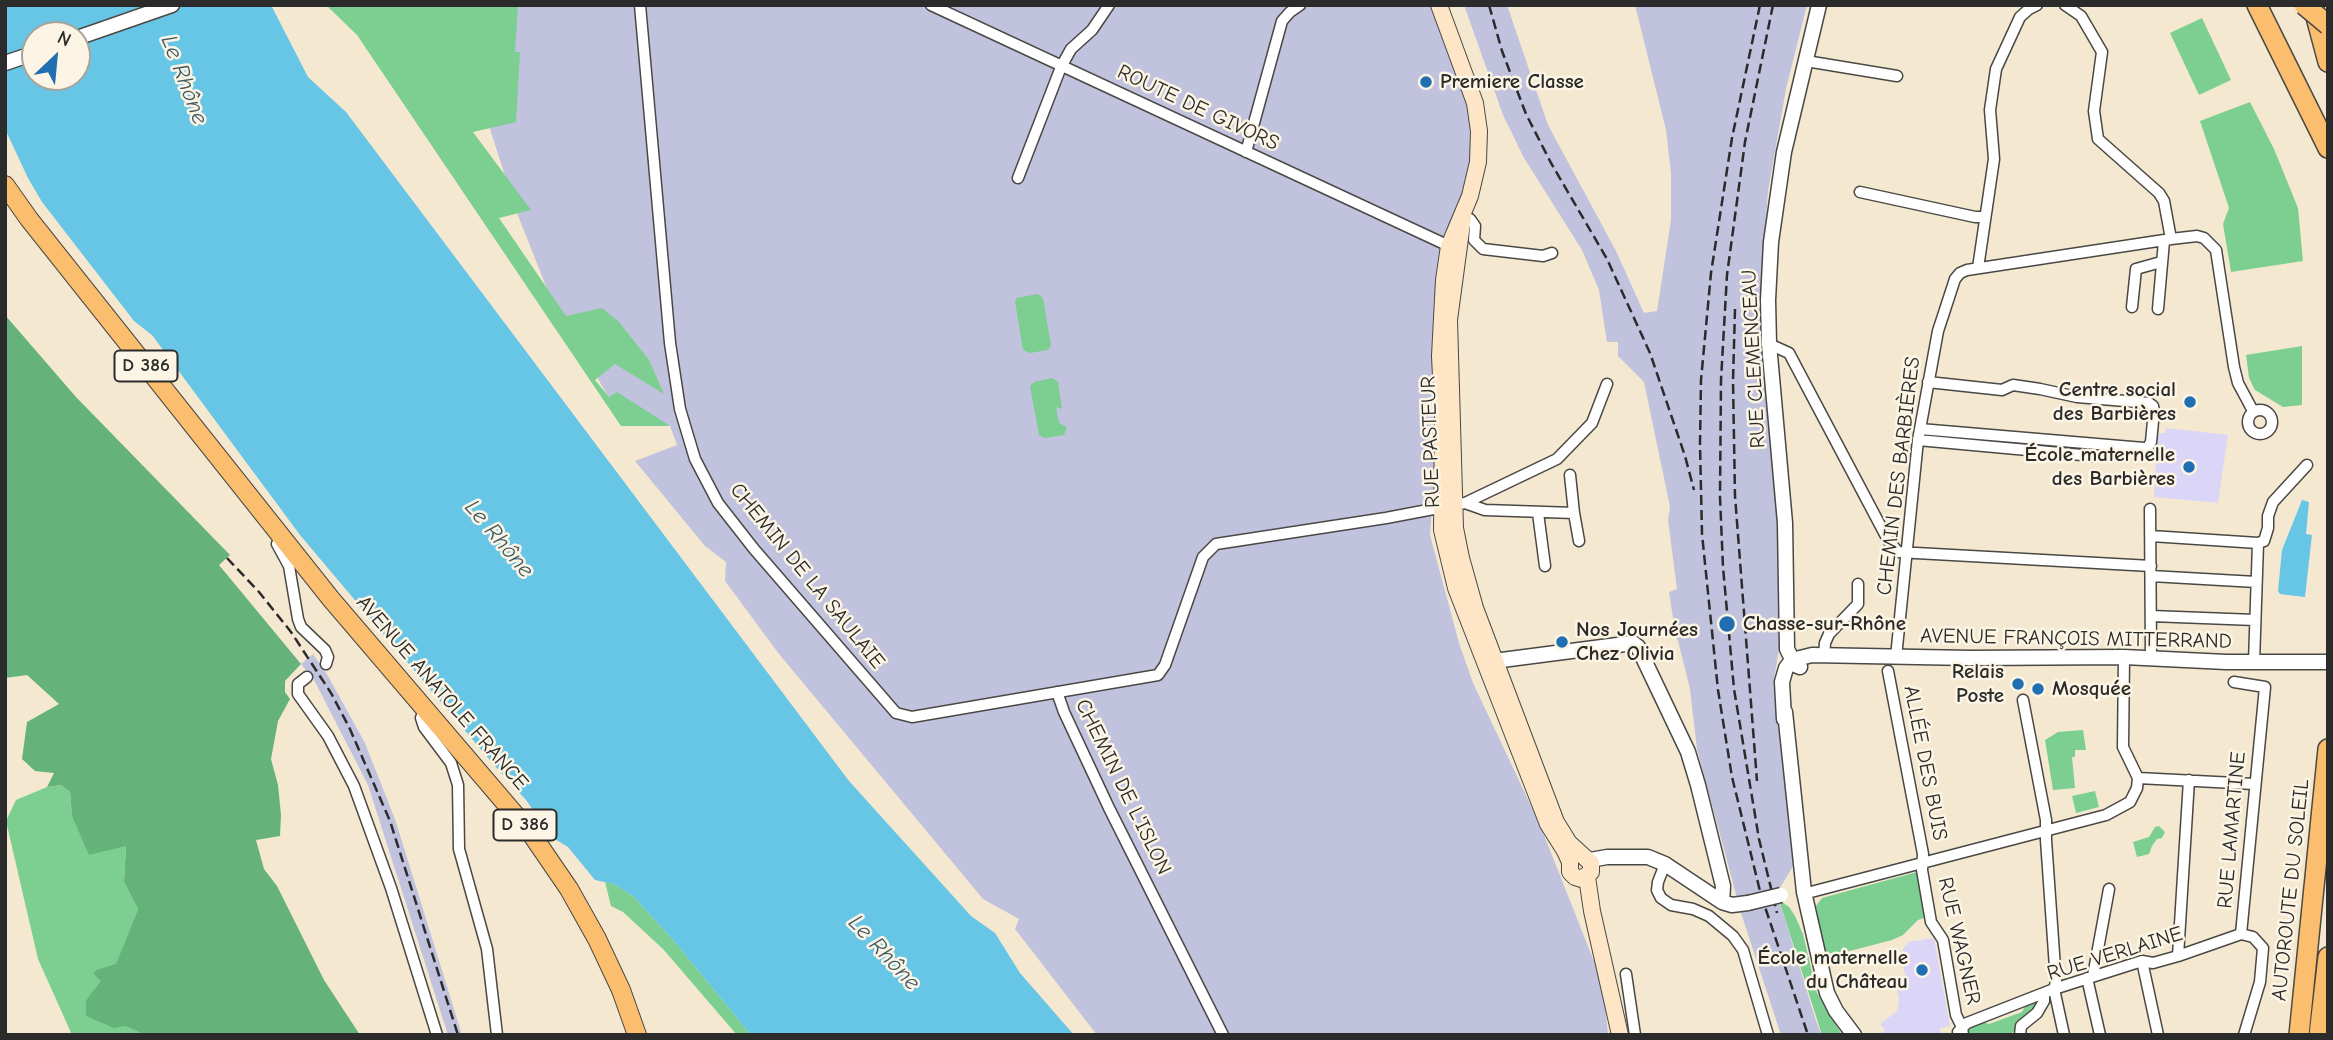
<!DOCTYPE html>
<html>
<head>
<meta charset="utf-8">
<style>
	body { margin:0 }
	#map { position:relative; width:2333px; height:1040px; overflow:hidden; background:#f4e9d0; font-family:"Comic Neue",sans-serif }
	canvas { display:block }
	.frame { position:absolute; inset:0; border:7px solid #2b2b2b; pointer-events:none }
	.north { position:absolute; left:21px; top:21px; width:70px; height:70px; box-sizing:border-box; background:#fcf5e5; border:2px solid #a8a49b; border-radius:50%; rotate:26deg; font-size:19px; font-weight:700; line-height:28px; text-align:center; color:#2b2b2b }
	.north::after { content:''; display:block; margin:auto; width:24px; height:32px; background:#1f6fb2; clip-path:polygon(50% 0,100% 100%,50% 72%,0 100%) }
</style>
</head>
<body>
<div id="map">
<canvas width="2333" height="1040"></canvas>
<div class="frame"></div>
<div class="north">N</div>
</div>
<script>
const ctx = document.querySelector('canvas').getContext('2d');
ctx.lineJoin = 'round';
function fill(path, color) { ctx.fillStyle = color; ctx.fill(path, 'evenodd'); }
const shape = rows => new Path2D(rows.map(r => 'M' + r).join(''));
function strokePath(path, color, width, dash) { ctx.strokeStyle = color; ctx.lineWidth = width; ctx.lineCap = dash ? 'butt' : 'round'; ctx.setLineDash(dash || []); ctx.stroke(path); }
function drawText(font, color, halo, rows, align = 'center') {
  ctx.font = font + ' "Comic Neue",sans-serif'; ctx.lineWidth = 5; ctx.setLineDash([]); ctx.textBaseline = 'middle'; ctx.strokeStyle = halo; ctx.fillStyle = color; for (const [text, x, y, turn = 0] of rows) {
    ctx.save(); ctx.translate(x, y); ctx.rotate((+turn || 0) * Math.PI / 180); ctx.textAlign = isNaN(turn) ? turn : align; if (halo) ctx.strokeText(text, 0, 0); ctx.fillText(text, 0, 0); ctx.restore();
  }
}
fill(shape([
	[2166,428,2228,435,2218,503,2154,497,2157,438,2160,433,2165,433],
	[1934,938,1950,1026,1940,1028,1941,1035,1879,1035,1885,1030,1880,1024,1897,1011,1899,1000,1897,990,1907,988,1901,952,1908,942]
]), '#dbd6f7');
fill(shape([
	[517,5,1447,5,1481,152,1446,237,1438,430,1430,535,1459,643,1473,683,1540,825,1603,984,1608,1035,1097,1035,1015,929,1019,919,983,899,779,654,725,581,726,562,705,546,635,461,677,445,670,426,608,396,551,299,517,213,488,123],
	[1464,5,1507,5,1548,125,1616,251,1644,313,1657,311,1671,220,1671,173,1666,130,1635,5,1807,5,1786,89,1768,191,1761,293,1777,501,1781,637,1774,679,1793,866,1780,888,1737,898,1697,749,1690,689,1678,641,1673,632,1675,631,1669,592,1677,589,1668,520,1670,507,1644,382,1618,356,1618,342,1607,342,1599,290,1582,250,1524,158,1503,115],
	[313,654,328,676,365,743,396,822,462,1035,448,1035,368,785,314,680,301,664],
	[1779,900,1816,1021,1822,1035,1781,1035,1740,910]
]), '#c1c2dd');
fill(shape([
	[326,5,518,5,515,52,520,52,516,122,473,132,531,210,499,218,566,316,602,308,619,322,649,360,664,394,615,364,595,380,609,397,617,392,670,426,621,426,357,35],
	[2202,18,2231,80,2199,95,2170,33],
	[2250,102,2274,149,2298,208,2303,261,2231,272,2223,224,2229,208,2200,121],
	[1038,294,1043,298,1051,345,1048,350,1030,353,1023,350,1015,301,1017,298],
	[2302,346,2302,405,2283,407,2255,390,2249,378,2246,355],
	[1052,378,1058,382,1062,409,1056,407,1059,423,1067,427,1064,435,1045,438,1039,435,1030,386,1034,382],
	[2083,730,2086,750,2075,750,2075,757,2072,757,2075,788,2053,790,2045,740,2058,732],
	[61,785,70,792,72,816,126,846,124,882,138,909,116,965,86,1000,125,1026,145,1035,72,1035,38,959,6,821,16,800,47,787],
	[2095,791,2099,807,2076,813,2072,796],
	[2159,826,2165,832,2162,838,2157,839,2152,846,2149,854,2137,857,2133,842,2149,837,2155,827],
	[1917,872,1924,918,1918,920,1903,935,1892,940,1842,953,1833,960,1825,962,1816,906,1822,898],
	[605,882,614,884,633,896,674,941,751,1035,737,1035,663,949,623,912,611,906],
	[1779,900,1789,907,1795,916,1803,934,1817,993,1842,1035,1822,1035],
	[2037,1001,2040,1002,2017,1031,2006,1035,1967,1035,1967,1028,1983,1022,1989,1024,2022,1012,2025,1006]
]), '#7ccf91');
fill(shape([
	[5,315,76,397,230,555,219,565,301,664,285,681,285,692,290,699,278,721,271,759,278,785,281,815,280,836,256,840,264,869,277,886,324,980,360,1035,145,1035,125,1026,114,1028,86,1016,86,1000,101,981,94,974,96,970,116,964,138,909,124,882,126,846,89,855,72,816,70,792,61,785,47,787,54,773,35,771,22,759,27,722,59,704,27,675,5,678]
]), '#65b27b');
fill(shape([
	[5,5,271,5,308,77,346,112,849,781,971,916,995,933,1020,973,1074,1035,751,1035,674,941,633,896,614,884,595,880,568,847,553,838,526,800,494,765,300,535,152,335,134,321,42,202,28,178,5,129],
	[35,35,77,35,77,77,35,77],
	[2302,500,2309,502,2306,534,2312,535,2305,597,2280,594,2278,591,2282,550]
]), '#67c5e5');
const minor = shape([
	[640,5,670,343,680,409,695,459,718,503,754,549,896,713,912,717,1158,675,1165,665,1203,557,1216,544,1386,518,1465,503,1485,510,1574,513,1570,475],
	[931,5,1449,246],
	[2065,5,2081,16,2102,52,2094,111,2098,139,2159,193,2164,201,2171,239],
	[1806,61,1897,76],
	[1246,152,1282,21,1290,12,1300,5],
	[1018,178,1061,67,1071,49,1092,30,1109,5],
	[1860,192,1975,217,1985,217],
	[1463,216,1470,219,1475,226,1474,240,1483,249,1543,256,1552,253],
	[1978,268,1994,159,1990,110,1996,69,2020,17,2029,9,2037,5],
	[2132,307,2136,269,2161,262],
	[2158,309,2164,241],
	[1769,344,1789,353,1888,540,1898,552,2151,566],
	'2248 422a12 12 0 1 1 24 0a12 12 0 1 1-24 0Z',
	[1920,429,2144,448,2148,447,2151,442,2154,411,2153,406,2149,403,2077,397,2040,389,2013,385,2002,390,1928,382],
	[1918,440,2093,456],
	[1465,503,1557,459,1592,423,1607,384],
	[2150,509,2151,658],
	[1538,513,1545,566],
	[1574,513,1579,541],
	[281,536,277,544,289,566,298,619,301,627,325,650,328,657,326,664],
	[2151,536,2258,543],
	[2151,576,2256,582],
	[2151,616,2255,620],
	[1824,656,1825,643,1829,634,1858,604,1858,584],
	[1896,657,1918,440,1938,331,1955,279,1960,273,1967,270,2171,239,2197,236,2204,238,2216,250,2234,367,2238,383,2253,411],
	[2124,657,2123,747,2138,778],
	[2254,662,2258,543,2264,541,2268,528,2268,516,2273,502,2307,465],
	[1888,671,1923,854,1922,870,1931,922,1943,940,1956,1015,1962,1027,1963,1035],
	[307,677,298,684,298,694,328,736,354,786,391,888,437,1035],
	[2234,682,2265,687,2241,934,2253,937,2263,948,2260,982,2244,1035],
	[1057,692,1064,712,1109,808,1223,1035],
	[2023,700,2046,820,2046,840,2056,982,2054,989,2064,1035],
	[424,709,421,718,424,727,451,763,458,785,459,849,487,949,497,1035],
	[1665,864,1658,882,1657,890,1661,898,1671,905,1693,909,1709,916,1733,936,1743,950,1768,1035],
	[1804,892,1811,892,2106,815,2130,802,2137,788,2138,778,2254,784],
	[2178,956,2189,780],
	[2142,961,2158,1035],
	[1626,974,1635,1035],
	[2093,976,2109,889],
	[2087,978,2100,1035],
	[1958,1032,1967,1023,2054,989,2142,961,2153,963,2178,956,2241,934],
	[2020,1035,2021,1026,2037,1013,2044,1001,2044,995]
]);
const tertiary = shape([
	[77,38,172,5],
	[5,63,35,53],
	[1487,657,1494,661,1633,643,1638,647,1688,752,1698,785,1723,886,1722,902],
	[1800,667,1795,665,1787,649,1785,523,1769,344,1768,300,1771,242,1784,152,1819,5],
	[1785,712,1804,892,1827,993,1836,1011,1854,1035],
	[1784,719,1782,682,1786,668,1792,660,1812,655,1970,658,2124,657,2226,662,2328,662],
	[1590,860,1607,857,1648,857,1665,864,1722,902,1732,905,1748,903]
]);
const secondary = shape([
	[1439,5,1475,103,1479,131,1478,162,1470,196,1449,246,1444,280,1440,356,1443,416,1442,530,1456,588,1548,824,1565,851,1570,862,1570,872,1575,877,1581,879,1591,872,1591,863,1569,843,1556,822,1475,608,1461,558,1455,528,1449,320,1463,216],
	[1587,877,1592,911,1620,1035]
]);
const primary = shape([
	[5,185,29,219,331,599,530,832,569,889,597,939,621,990,637,1035]
]);
const motorway = shape([
	[2257,5,2328,148],
	[2313,6,2328,62],
	[2299,1035,2328,749],
	[2319,1035,2328,957]
]);
strokePath(minor, '#494844', 13);
strokePath(tertiary, '#494844', 17);
strokePath(secondary, '#494844', 18);
strokePath(primary, '#494844', 20);
strokePath(motorway, '#494844', 22);
strokePath(minor, '#fff', 10);
strokePath(tertiary, '#fff', 14);
strokePath(secondary, '#fde5c5', 16);
strokePath(primary, '#fbbd6e', 18);
strokePath(motorway, '#fbbd6e', 19);
strokePath(shape([
	[1489,5,1502,51,1526,114,1551,163,1607,259,1650,353,1685,456,1694,490],
	[1760,5,1732,138,1711,273,1701,380,1700,444,1702,534,1718,690,1732,777,1761,895,1808,1035],
	[1773,5,1745,142,1727,275,1721,380,1720,497,1723,567,1734,689,1759,839,1777,913],
	[1735,309,1733,381,1735,496,1757,781],
	[227,558,259,592,291,632,331,693,349,727,390,821,458,1035]
]), '#2b2b2b', 2.5, [10, 5]);
const tertiaryBridge = shape([
	[1748,903,1781,895]
]);
const motorwayBridge = shape([
	[2304,5,2328,25]
]);
strokePath(tertiaryBridge, '#494844', 17, []);
strokePath(motorwayBridge, '#494844', 22, []);
strokePath(tertiaryBridge, '#fff', 14);
strokePath(motorwayBridge, '#fbbd6e', 19);
for (const [x, y, r, color] of [
	[1426,82,7,"#1f6fb2"],
	[2190,402,7,"#1f6fb2"],
	[2189,467,7,"#1f6fb2"],
	[1727,624,9,"#1f6fb2"],
	[1562,642,7,"#1f6fb2"],
	[2018,684,7,"#1f6fb2"],
	[2038,689,7,"#1f6fb2"],
	[1922,970,7,"#1f6fb2"]
]) { const dot = new Path2D(); dot.arc(x, y, r, 0, 2 * Math.PI); ctx.fillStyle = color; ctx.fill(dot); strokePath(dot, '#fcf5e5', 2.5); }
for (const [x, y, w] of [
	[146,366,63],
	[525,825,63]
]) { const box = new Path2D(); box.roundRect(x - w / 2, y - 15.5, w, 31, 5); ctx.fillStyle = '#fcf5e5'; ctx.fill(box); strokePath(box, '#2b2b2b', 2); }
drawText('bold 19px', '#2b2b2b', null, [
	["D 386",146,366],
	["D 386",525,825]
]);
drawText('bold 21px', '#2b2b2b', '#fcf5e5', [
	["Premiere Classe",1440,82],
	["Centre social",2176,390,"right"],
	["des Barbières",2176,414,"right"],
	["École maternelle",2175,455,"right"],
	["des Barbières",2175,479,"right"],
	["Chasse-sur-Rhône",1743,624],
	["Nos Journées",1576,630],
	["Chez Olivia",1576,654],
	["Relais",2004,672,"right"],
	["Poste",2004,696,"right"],
	["Mosquée",2052,689],
	["École maternelle",1908,958,"right"],
	["du Château",1908,982,"right"]
], 'left');
drawText('21px', '#2b2b2b', '#fcf5e5', [
	["ROUTE DE GIVORS",1198,108,25],
	["RUE CLEMENCEAU",1754,359,-93],
	["RUE PASTEUR",1431,442,-92],
	["CHEMIN DES BARBIÈRES",1899,476,-83],
	["CHEMIN DE LA SAULAIE",807,576,51],
	["AVENUE FRANÇOIS MITTERRAND",2076,639,1],
	["AVENUE ANATOLE FRANCE",442,693,49],
	["ALLÉE DES BUIS",1925,763,79],
	["CHEMIN DE L'ISLON",1123,787,64],
	["RUE LAMARTINE",2232,830,-85],
	["AUTOROUTE DU SOLEIL",2291,890,-84],
	["RUE WAGNER",1959,941,77],
	["RUE VERLAINE",2115,954,-17]
]);
drawText('italic 23px', '#3d5963', '#fcf5e5', [
	["Le Rhône",184,80,69],
	["Le Rhône",499,539,50],
	["Le Rhône",884,953,47]
]);
</script>
</body>
</html>
